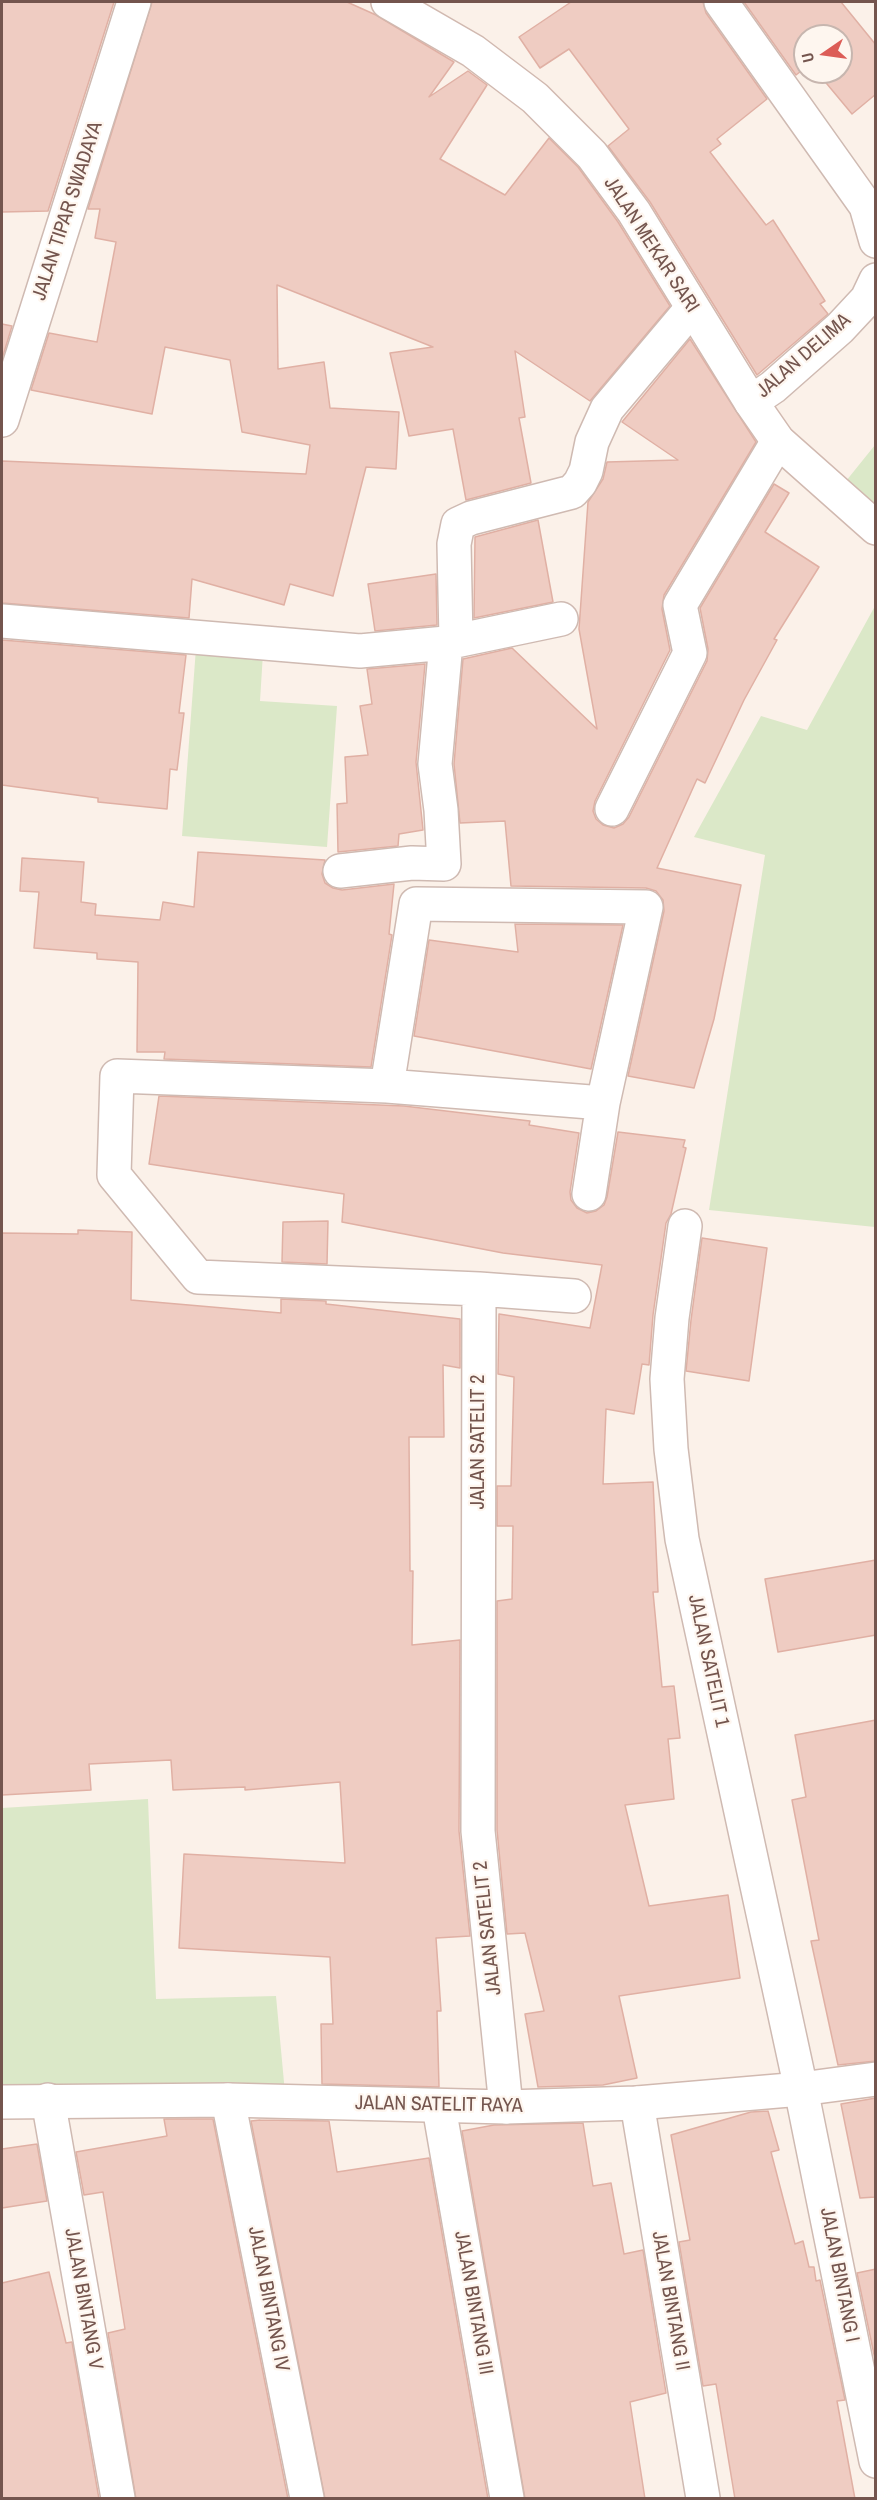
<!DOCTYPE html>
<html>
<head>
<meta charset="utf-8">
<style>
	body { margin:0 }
	#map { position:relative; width:877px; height:2500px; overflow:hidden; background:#fbf1e9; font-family:"Archivo Narrow",sans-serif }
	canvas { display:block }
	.frame { position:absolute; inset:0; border:3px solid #74554e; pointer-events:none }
	.north { position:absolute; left:793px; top:24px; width:60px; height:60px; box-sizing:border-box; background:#fef6ef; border:2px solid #c7b6af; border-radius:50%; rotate:257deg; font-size:16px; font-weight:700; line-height:24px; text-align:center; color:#74554e }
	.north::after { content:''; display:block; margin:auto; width:21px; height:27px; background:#dc5d57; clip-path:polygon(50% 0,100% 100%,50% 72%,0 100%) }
</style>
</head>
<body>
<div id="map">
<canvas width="877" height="2500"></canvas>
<div class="frame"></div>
<div class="north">U</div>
</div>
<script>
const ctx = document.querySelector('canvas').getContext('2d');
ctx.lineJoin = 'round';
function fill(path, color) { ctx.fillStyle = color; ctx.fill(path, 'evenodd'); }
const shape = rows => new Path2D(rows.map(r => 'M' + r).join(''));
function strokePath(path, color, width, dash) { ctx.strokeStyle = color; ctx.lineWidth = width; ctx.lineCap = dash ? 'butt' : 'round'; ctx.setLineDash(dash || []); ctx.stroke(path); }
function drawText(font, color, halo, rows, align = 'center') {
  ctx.font = font + ' "Archivo Narrow",sans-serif'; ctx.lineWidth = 4.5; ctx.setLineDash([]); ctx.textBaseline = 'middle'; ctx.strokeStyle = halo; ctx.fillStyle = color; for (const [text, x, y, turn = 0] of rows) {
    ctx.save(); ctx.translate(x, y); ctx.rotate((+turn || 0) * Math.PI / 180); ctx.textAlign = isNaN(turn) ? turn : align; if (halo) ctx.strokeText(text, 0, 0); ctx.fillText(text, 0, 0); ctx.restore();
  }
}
fill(shape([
	[875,445,875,504,846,481],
	[875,606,875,1227,709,1210,765,855,694,837,761,716,807,730],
	[196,648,263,653,260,701,337,706,327,847,182,836],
	[148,1799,156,1999,276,1996,285,2093,2,2089,2,1808]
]), '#dbe8c8');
const building = shape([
	[2,2,114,2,48,211,2,212,2,2],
	[152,2,347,2,376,15,454,62,429,97,468,71,487,85,440,159,505,195,549,138,578,167,618,222,670,306,590,401,515,351,525,417,519,418,531,483,466,500,453,429,409,436,390,353,433,347,277,285,278,369,324,362,330,408,399,412,396,469,366,467,333,596,290,584,284,605,192,579,189,618,2,603,2,461,306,474,310,445,242,432,230,360,165,347,152,414,31,390,49,333,97,342,116,242,95,238,100,209,88,209,152,2],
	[571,2,703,2,706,13,767,99,717,139,721,144,710,152,766,225,773,220,825,301,820,304,828,314,757,375,650,202,608,146,629,129,569,49,540,68,519,37,571,2],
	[744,2,841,2,876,45,876,94,852,114,817,72,841,72,841,36,805,36,805,68,796,75,744,2],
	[2,324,12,326,2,359,2,324],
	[690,339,756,442,664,595,662,609,670,650,595,801,593,811,596,819,603,825,614,828,623,824,629,817,707,661,708,649,700,608,774,484,789,493,765,532,819,567,774,639,777,640,744,700,705,783,697,779,657,868,741,885,714,1019,694,1088,628,1076,664,911,663,900,656,891,646,888,511,886,505,821,460,823,454,764,463,659,512,648,597,729,579,629,588,502,603,479,607,462,678,460,622,422,690,339],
	[538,520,553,602,474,618,475,537,538,520],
	[436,574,437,625,375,631,368,584,436,574],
	[2,640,186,655,179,713,184,713,177,770,170,769,167,809,98,802,98,798,2,785,2,640],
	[425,664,416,762,423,830,399,834,398,846,338,852,337,804,347,803,345,757,368,755,360,706,372,704,367,669,425,664],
	[198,852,325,860,322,874,325,883,333,888,342,890,394,884,389,934,392,935,371,1067,164,1059,165,1052,137,1052,138,962,97,959,97,953,34,948,39,892,20,891,22,858,84,862,81,902,96,904,95,915,160,920,163,902,194,907,198,852],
	[515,924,623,925,591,1069,414,1036,429,940,518,952,515,924],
	[159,1096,404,1106,530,1121,529,1125,579,1133,570,1192,571,1200,577,1208,587,1213,596,1211,604,1205,607,1197,618,1132,685,1140,683,1147,686,1148,671,1214,666,1223,653,1315,649,1365,642,1364,634,1414,606,1409,603,1484,653,1482,658,1592,653,1592,662,1687,674,1686,680,1738,668,1739,674,1799,625,1805,649,1906,728,1895,740,1978,619,1996,637,2078,603,2085,538,2087,525,2014,544,2011,525,1933,507,1934,497,1830,497,1601,512,1599,513,1526,497,1526,497,1486,511,1486,514,1377,498,1374,499,1314,590,1328,602,1265,503,1253,342,1222,344,1194,149,1164,159,1096],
	[328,1221,327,1264,282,1262,283,1222,328,1221],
	[78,1230,132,1232,131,1300,281,1313,281,1299,326,1301,326,1304,460,1319,460,1368,443,1365,444,1437,409,1437,410,1571,413,1571,412,1645,460,1640,459,1831,470,1936,436,1938,441,2011,437,2011,439,2087,322,2084,321,2024,333,2024,330,1957,179,1948,184,1854,345,1863,340,1782,245,1790,245,1787,173,1790,171,1760,89,1764,91,1790,2,1795,2,1233,78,1234,78,1230],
	[702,1238,767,1248,749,1381,686,1371,691,1320,702,1238],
	[876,1560,876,1635,778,1652,765,1579,876,1560],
	[876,1720,876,2061,838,2065,811,1941,819,1940,792,1800,806,1797,795,1735,876,1720],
	[876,2098,876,2197,860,2198,841,2104,876,2098],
	[768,2111,779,2150,771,2152,795,2244,803,2241,809,2267,814,2267,816,2281,820,2280,845,2400,837,2401,855,2499,735,2499,716,2384,703,2386,679,2242,690,2240,671,2135,751,2112,768,2111],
	[164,2119,213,2119,288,2499,136,2499,108,2333,125,2329,103,2192,84,2195,76,2152,167,2136,164,2119],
	[260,2120,329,2121,337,2172,429,2158,488,2499,325,2499,251,2121,260,2120],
	[583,2123,593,2186,611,2183,624,2254,643,2250,666,2393,630,2402,645,2499,525,2499,462,2131,494,2125,583,2123],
	[37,2144,47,2201,2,2208,2,2149,37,2144],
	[876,2269,876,2364,857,2273,876,2269],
	[49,2272,66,2343,72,2342,99,2499,2,2499,2,2283,49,2272]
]);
fill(building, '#efccc2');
strokePath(building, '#e0b0a4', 1.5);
const street = shape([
	[721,2,866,206,876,241],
	[751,402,773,387,840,328,867,299,876,280],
	[2,420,134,2],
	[2,621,360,651,446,643,561,619],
	[456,640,454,544,458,524,471,518,572,492,580,483,586,471,592,442,607,409,692,308],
	[612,809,690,653,680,605,778,441],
	[340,871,412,863,444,864,441,810,435,764,446,643],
	[387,1086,416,904,646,907,603,1103,589,1194],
	[685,1226,672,1318,667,1379,671,1449,682,1539,801,2089,876,2461],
	[479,1289,574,1296],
	[48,2100,118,2498],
	[228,2100,307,2498],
	[637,2103,703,2498],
	[439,2107,507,2498],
	[506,2107,478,1831,479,1289,198,1277,114,1175,117,1076,387,1086,603,1103]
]);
const secondary = shape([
	[388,2,473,51,535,98,592,155,634,212,751,402,778,441,876,528],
	[2,2102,228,2100,506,2107,637,2103,801,2089,876,2079]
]);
strokePath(street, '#cfbab2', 36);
strokePath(secondary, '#d1b9b0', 36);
strokePath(street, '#fff', 33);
strokePath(secondary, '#fff', 33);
drawText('20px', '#74554e', '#fef6ef', [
	["JALAN TIPAR SWADAYA",68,211,-72],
	["JALAN MEKAR SARI",651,245,57],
	["JALAN DELIMA",804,356,-41],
	["JALAN SATELIT 2",479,1442,-90],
	["JALAN SATELIT 1",708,1661,78],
	["JALAN SATELIT 2",488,1928,-96],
	["JALAN SATELIT RAYA",439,2105,1],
	["JALAN BINTANG I",839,2275,79],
	["JALAN BINTANG V",83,2299,80],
	["JALAN BINTANG IV",268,2299,79],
	["JALAN BINTANG II",670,2301,80],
	["JALAN BINTANG III",473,2303,80]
]);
</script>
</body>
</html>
